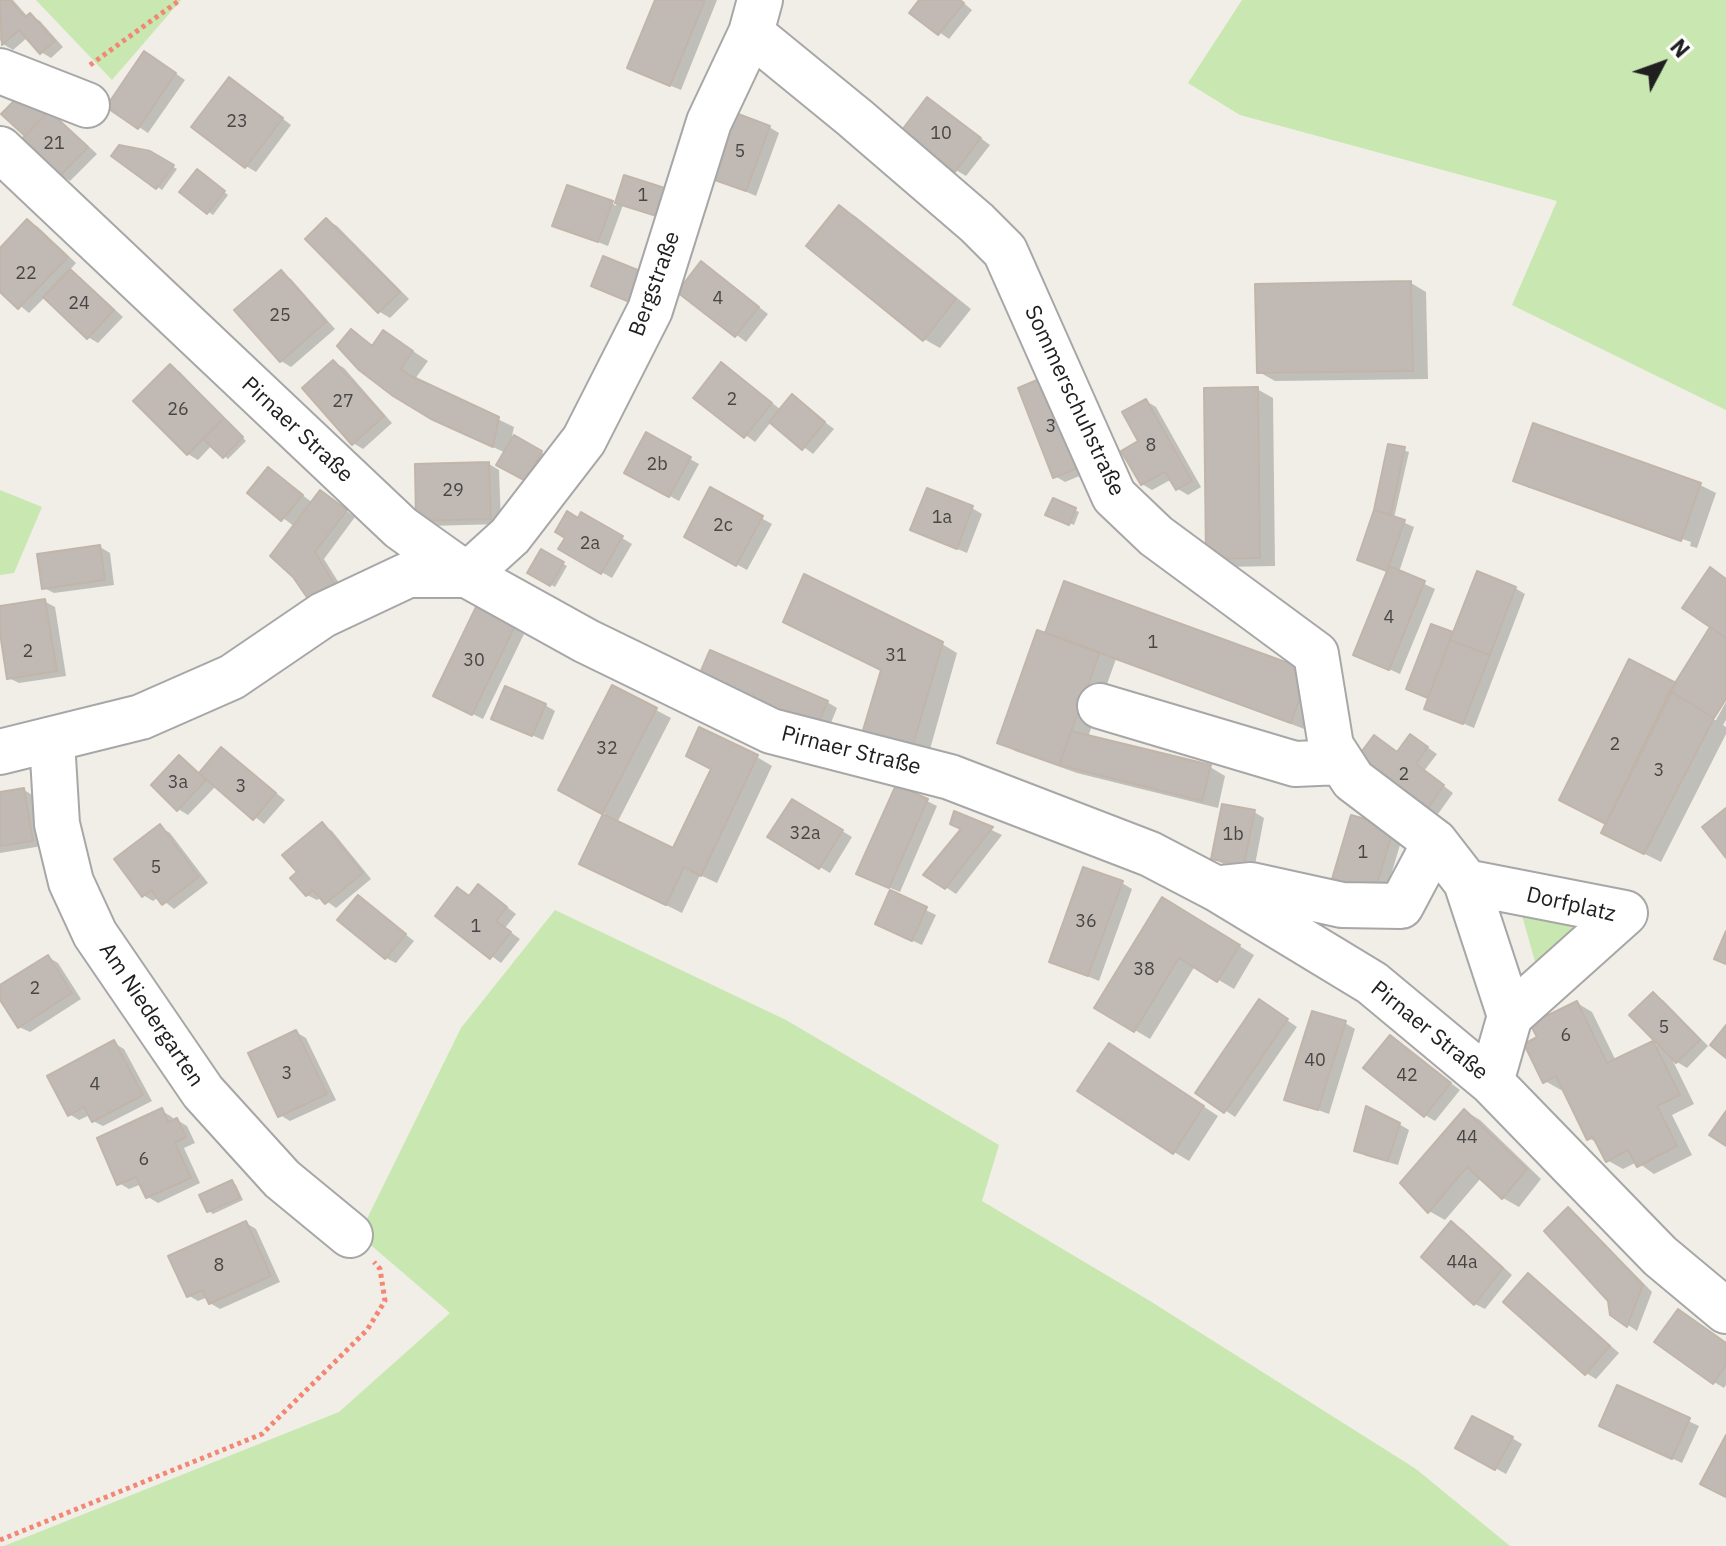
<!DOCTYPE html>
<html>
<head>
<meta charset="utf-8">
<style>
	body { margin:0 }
	#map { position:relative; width:1726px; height:1546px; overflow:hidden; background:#f0eee7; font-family:"IBM Plex Sans",sans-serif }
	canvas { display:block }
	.north { position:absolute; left:1622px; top:24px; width:80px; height:80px; -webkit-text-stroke:6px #fff; paint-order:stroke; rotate:49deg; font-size:22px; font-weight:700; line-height:32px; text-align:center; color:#202020 }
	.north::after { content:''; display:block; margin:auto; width:28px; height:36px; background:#202020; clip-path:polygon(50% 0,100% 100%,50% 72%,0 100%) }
</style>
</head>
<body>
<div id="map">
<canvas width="1726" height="1546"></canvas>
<div class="north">N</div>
</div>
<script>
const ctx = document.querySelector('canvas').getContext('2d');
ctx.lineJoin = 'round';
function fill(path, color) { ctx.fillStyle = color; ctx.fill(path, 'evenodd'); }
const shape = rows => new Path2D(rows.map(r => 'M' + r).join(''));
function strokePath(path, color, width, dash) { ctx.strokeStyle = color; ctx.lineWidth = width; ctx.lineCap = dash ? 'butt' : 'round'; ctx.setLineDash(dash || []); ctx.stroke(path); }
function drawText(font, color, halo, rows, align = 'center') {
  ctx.font = font + ' "IBM Plex Sans",sans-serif'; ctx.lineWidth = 8; ctx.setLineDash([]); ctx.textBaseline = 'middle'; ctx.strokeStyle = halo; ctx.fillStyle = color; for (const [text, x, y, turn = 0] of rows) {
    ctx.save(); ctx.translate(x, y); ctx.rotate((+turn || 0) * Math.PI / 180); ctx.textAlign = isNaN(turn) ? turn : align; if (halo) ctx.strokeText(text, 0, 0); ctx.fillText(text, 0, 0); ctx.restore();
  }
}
fill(shape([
	[36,0,181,0,112,80],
	[1242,0,1726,0,1726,410,1512,305,1557,201,1240,115,1188,83],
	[0,490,42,507,14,573,0,575],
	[1519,905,1575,914,1581,936,1538,972],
	[555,910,786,1020,999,1145,982,1201,1150,1301,1416,1469,1510,1546,4,1546,339,1412,450,1313,359,1235,461,1028]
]), '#c9e7b0');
fill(shape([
	[0,0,13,0,28,17,30,15,40,21,63,47,51,58,41,52,28,37,13,50,3,44,0,40],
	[657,0,717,0,681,90,629,68],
	[922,0,960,0,972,10,949,39,912,13],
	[155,59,185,80,148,133,139,127],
	[239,85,291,125,256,172,246,166],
	[23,96,59,119,97,154,70,181,60,175,28,136],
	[928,99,990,145,966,176,956,170],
	[769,127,779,133,756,196,712,177],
	[149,153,177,169,162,190,114,156],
	[201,174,228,195,213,215,182,192],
	[625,178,673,222,623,205,608,246,554,225,612,203,616,206],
	[840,207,855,216,971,309,940,348,924,339],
	[327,220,337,226,409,299,390,318,380,312,308,239],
	[28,221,38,227,76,263,69,271,80,277,123,317,98,343,88,337,45,297,29,313,0,289,0,251],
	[711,270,768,314,746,342,679,291],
	[281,273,291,279,335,329,291,367,281,361],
	[1411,283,1426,292,1428,379,1275,381,1259,372],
	[352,331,374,346,399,342,428,361,415,379,514,427,512,436,546,455,531,482,506,453,449,427,394,395],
	[334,362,344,368,392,423,363,449,353,443],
	[170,366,180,372,246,441,228,459,212,445,198,460,188,454,135,401],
	[731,370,781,410,792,397,834,429,813,454,771,422,755,442,695,397],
	[1020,389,1094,470,1065,482,1055,476],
	[1257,389,1273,398,1275,566,1224,567,1208,558],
	[1146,401,1156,407,1201,487,1188,495,1178,489,1172,479,1152,490,1142,484,1141,442],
	[1534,426,1700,485,1716,493,1697,548,1690,546,1691,542,1529,485,1529,488,1515,480],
	[647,435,699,464,679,501,626,472],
	[1390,446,1409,452,1394,518,1414,527,1399,572,1435,589,1400,674,1355,654,1389,572,1359,559,1376,511],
	[489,464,499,470,501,524,428,526,418,520],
	[269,470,313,503,321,492,355,517,324,559,347,596,324,610,295,527,250,493],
	[711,490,772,524,747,570,686,536],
	[972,508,982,514,967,553,923,535],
	[1075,510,1079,512,1074,525,1052,516],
	[582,514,632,544,612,578,561,549],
	[100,547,110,553,114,585,54,593,44,588],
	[542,551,567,566,555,587,530,572],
	[1710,570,1726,695,1711,720,1716,720,1726,702,1726,720,1723,725,1726,727,1726,734,1661,862,1619,841,1608,824,1577,808,1675,685,1710,630],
	[1515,588,1525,594,1474,728,1426,708,1430,699,1409,688,1432,626,1455,635],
	[44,601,55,607,66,676,19,683,9,678,0,608],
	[514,628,524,634,483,719,446,701],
	[1038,632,1309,672,1307,730,1116,659,1088,737,1210,767,1225,776,1218,808,1077,773,1015,751,999,742],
	[942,644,957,653,927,760,879,745,883,670],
	[710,685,827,702,837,708,826,735],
	[545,705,555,711,543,740,504,723],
	[656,710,671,718,617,823,674,851,757,757,772,766,717,883,700,875,682,913,582,863,606,814,576,799],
	[1420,742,1437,754,1424,771,1453,793,1438,814,1428,809,1398,753],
	[222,750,285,800,264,824,216,786,188,815,178,809,180,758,201,774],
	[24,790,34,796,42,846,0,853,0,794],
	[793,801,852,837,830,873,770,837],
	[927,801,937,806,900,892,869,879],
	[1254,812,1264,818,1254,870,1223,864,1213,858],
	[956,813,1002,835,956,894,926,874,963,829],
	[1352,817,1403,835,1385,895,1345,884,1335,878],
	[322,825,332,831,371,879,336,908,321,897,317,900,307,895,300,873],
	[160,827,170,833,208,883,174,909,159,897,153,901,143,895],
	[1122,883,1132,889,1099,981,1051,961],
	[489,893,516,914,505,928,520,939,501,963,437,915,471,898],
	[891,893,936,915,922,945,887,929],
	[358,897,414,941,396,963,386,958],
	[1178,908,1254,955,1234,989,1195,966,1150,1039,1096,1007],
	[48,957,58,963,81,999,30,1032,19,1027,0,996,0,988],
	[1653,994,1663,1000,1708,1046,1687,1068,1672,1059,1694,1104,1672,1115,1692,1155,1654,1174,1637,1162,1623,1169,1607,1160,1599,1144,1589,1138,1564,1088,1561,1090,1545,1081,1539,1038,1577,1003,1592,1012,1616,1061,1653,1043,1662,1048],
	[1270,1008,1297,1027,1235,1117,1198,1092],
	[1345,1023,1355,1029,1329,1114,1287,1099],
	[296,1032,306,1038,336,1100,290,1121,280,1115],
	[1390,1037,1460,1090,1435,1121,1425,1115],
	[114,1043,124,1049,152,1101,103,1126,93,1121,90,1115,79,1120,69,1114],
	[1125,1054,1218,1116,1189,1161,1174,1152],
	[162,1111,172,1117,174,1121,177,1120,187,1126,195,1143,184,1148,200,1183,158,1203,148,1197,142,1184,129,1189,119,1183],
	[1465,1111,1480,1120,1541,1179,1519,1207,1503,1198,1481,1178,1445,1220,1429,1211],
	[1399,1124,1409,1130,1398,1165,1366,1156,1356,1150],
	[232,1182,236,1185,243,1200,213,1214,209,1211],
	[1568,1210,1578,1216,1652,1292,1637,1331,1612,1314,1610,1300],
	[246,1223,256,1229,280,1282,220,1309,210,1303,208,1297,198,1301,188,1295],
	[1452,1224,1462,1229,1512,1275,1485,1309,1475,1304],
	[1528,1276,1538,1282,1619,1353,1596,1379,1586,1373],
	[1726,1344,1726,1385,1724,1388,1714,1382],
	[1618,1388,1699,1426,1682,1463,1611,1430],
	[1512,1438,1522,1444,1506,1474,1457,1447]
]), '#0003');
const building = shape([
	[0,0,10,0,25,17,30,13,55,41,40,54,19,30,2,45,0,0],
	[655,0,705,0,670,86,627,68,655,0],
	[919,0,960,0,964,3,938,35,909,13,919,0],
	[144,51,176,73,138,129,106,107,144,51],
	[229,77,283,118,245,168,191,127,229,77],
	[22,93,49,111,25,136,1,114,22,93],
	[927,97,981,138,955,172,902,130,927,97],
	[49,111,88,147,59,177,21,140,49,111],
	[733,112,770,126,746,191,709,178,733,112],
	[119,145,150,151,174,165,156,189,111,156,119,145],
	[197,169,225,191,207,214,179,192,197,169],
	[624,175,671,190,663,218,615,203,624,175],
	[567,185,613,201,598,242,552,226,567,185],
	[839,205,956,299,923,341,806,246,839,205],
	[326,218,400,292,378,313,305,239,326,218],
	[27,219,68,257,18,309,0,292,0,248,27,219],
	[603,256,645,273,632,303,591,286,603,256],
	[701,261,759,307,735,337,677,292,701,261],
	[70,269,114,310,87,339,43,297,70,269],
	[281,270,326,322,280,362,234,310,281,270],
	[1411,281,1413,371,1257,373,1255,284,1411,281],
	[351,329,372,346,383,330,413,351,401,369,409,375,499,417,493,447,431,419,393,396,359,370,337,346,351,329],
	[333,360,384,416,352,445,302,388,333,360],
	[721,362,772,403,744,438,693,398,721,362],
	[170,364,224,418,187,455,133,401,170,364],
	[1049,375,1085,465,1053,478,1018,388,1049,375],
	[1258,387,1260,558,1206,559,1204,388,1258,387],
	[792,394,825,422,802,450,769,422,792,394],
	[1146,399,1192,481,1176,490,1165,472,1141,485,1121,451,1138,441,1122,412,1146,399],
	[224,418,243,437,223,458,203,439,224,418],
	[1533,423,1701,483,1681,541,1513,481,1533,423],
	[646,432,691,457,669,497,624,473,646,432],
	[514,435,542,451,526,481,496,465,514,435],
	[1388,444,1405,447,1391,515,1374,510,1388,444],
	[489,462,491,519,416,521,415,464,489,462],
	[268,467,303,495,281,521,247,493,268,467],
	[710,487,763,516,736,566,684,537,710,487],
	[927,488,973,506,957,549,910,530,927,488],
	[320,490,347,510,315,552,338,590,313,606,293,577,270,556,320,490],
	[1053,498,1076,508,1069,525,1045,515,1053,498],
	[1374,510,1405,520,1387,571,1357,560,1374,510],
	[567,511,578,518,581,512,623,536,601,574,558,549,565,538,555,532,567,511],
	[100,545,105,580,42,589,37,554,100,545],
	[541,549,564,562,550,586,527,573,541,549],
	[1389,566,1425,581,1389,670,1353,655,1389,566],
	[1710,567,1726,579,1726,638,1682,608,1710,567],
	[1477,571,1516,587,1490,655,1450,640,1477,571],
	[804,574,943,642,911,752,861,737,881,670,783,622,804,574],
	[1064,581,1310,671,1291,723,1045,633,1064,581],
	[45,599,57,671,7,679,0,633,0,606,45,599],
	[476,607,515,626,472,715,433,696,476,607],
	[1431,624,1453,632,1428,698,1406,689,1431,624],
	[1710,627,1726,638,1726,699,1714,718,1670,691,1710,627],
	[1037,630,1100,652,1059,765,997,743,1037,630],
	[1450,640,1490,655,1463,724,1424,709,1450,640],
	[710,650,828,701,815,731,697,680,710,650],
	[1629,659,1676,683,1606,824,1559,800,1629,659],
	[612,685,657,708,602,814,558,790,612,685],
	[505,686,546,704,532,736,491,719,505,686],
	[1670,691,1714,718,1644,854,1601,833,1670,691],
	[699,727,758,755,701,876,684,867,666,905,579,864,603,814,673,848,711,769,686,756,699,727],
	[1071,731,1211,765,1202,801,1059,765,1071,731],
	[1410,734,1428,747,1416,764,1444,785,1427,810,1356,759,1374,735,1397,752,1410,734],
	[221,747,276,793,253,820,199,773,221,747],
	[179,755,206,780,177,811,151,785,179,755],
	[896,785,928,799,889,888,856,874,896,785],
	[24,788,33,841,0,846,0,792,24,788],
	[792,799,843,830,819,869,767,837,792,799],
	[1222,804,1255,810,1244,865,1211,859,1222,804],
	[1726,808,1726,858,1702,827,1726,808],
	[954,811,993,827,945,889,923,875,961,829,950,824,954,811],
	[1351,815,1394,827,1375,891,1332,879,1351,815],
	[322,822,363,873,325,904,313,890,306,896,290,878,297,872,282,855,322,822],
	[160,824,199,877,162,905,151,890,142,897,114,859,160,824],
	[1083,867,1123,881,1088,976,1049,962,1083,867],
	[478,884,507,907,496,921,511,932,490,959,435,916,457,887,469,896,478,884],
	[890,890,927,907,912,941,875,924,890,890],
	[358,895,406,934,385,959,337,920,358,895],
	[1162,897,1240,945,1217,982,1179,958,1134,1032,1094,1008,1162,897],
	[1726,931,1726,964,1714,959,1726,931],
	[48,955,72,993,18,1028,0,1000,0,985,48,955],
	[1653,992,1700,1040,1676,1063,1629,1015,1653,992],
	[1259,999,1288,1019,1224,1113,1195,1093,1259,999],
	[1577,1001,1607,1063,1653,1041,1680,1095,1657,1106,1677,1146,1637,1167,1628,1150,1606,1162,1593,1137,1587,1140,1556,1076,1543,1083,1524,1044,1537,1037,1530,1024,1577,1001],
	[1312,1011,1346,1021,1318,1110,1284,1100,1312,1011],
	[1726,1025,1726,1058,1710,1045,1726,1025],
	[296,1030,327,1094,278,1117,248,1053,296,1030],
	[1390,1035,1451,1083,1424,1117,1363,1068,1390,1035],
	[114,1040,143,1095,92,1122,84,1107,68,1116,47,1076,114,1040],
	[1109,1043,1204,1106,1173,1154,1077,1091,1109,1043],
	[1366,1106,1400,1123,1388,1161,1354,1151,1366,1106],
	[162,1108,168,1122,177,1118,186,1137,175,1143,191,1178,146,1198,136,1177,117,1185,97,1138,162,1108],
	[1464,1109,1527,1169,1502,1199,1467,1167,1428,1213,1400,1183,1464,1109],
	[1726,1111,1726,1146,1709,1135,1726,1111],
	[232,1180,240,1198,207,1212,199,1195,232,1180],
	[1568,1207,1643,1285,1627,1327,1610,1315,1608,1301,1544,1231,1568,1207],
	[246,1221,271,1276,209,1304,202,1290,187,1297,168,1256,246,1221],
	[1451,1221,1503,1268,1474,1305,1421,1257,1451,1221],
	[1528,1273,1610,1346,1585,1375,1503,1302,1528,1273],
	[1678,1309,1726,1343,1726,1365,1713,1384,1654,1342,1678,1309],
	[1617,1385,1690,1418,1672,1459,1599,1426,1617,1385],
	[1472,1416,1513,1437,1495,1470,1455,1448,1472,1416],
	[1726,1435,1726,1497,1700,1484,1726,1435]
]);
fill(building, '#c1bab4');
strokePath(building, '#c1b5aa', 2);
const minor = shape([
	[751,33,855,118,977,223,1005,251,1114,496,1156,536,1316,654,1331,746,1353,780,1435,842,1466,882,1510,1016],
	[0,71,87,105],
	[0,149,401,528,467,575,586,641,771,731,950,777,1150,854,1217,889,1372,983,1491,1082,1660,1256,1726,1311],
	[467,575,510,536,584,440,650,310,709,122,751,33,760,0],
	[1100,706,1295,764,1341,762],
	[52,741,57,824,71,882,95,934,203,1092,282,1179,350,1235],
	[0,752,141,717,232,677,323,615,408,575,467,575],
	[1466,882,1625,913,1510,1016,1491,1082],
	[1222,888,1251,885,1342,905,1401,906,1435,842]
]);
strokePath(minor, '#a7a7a7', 48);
strokePath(shape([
	[90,65,180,0],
	[0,1540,262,1434,367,1330,385,1301,380,1269,374,1262]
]), '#f38775', 5, [4, 4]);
strokePath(minor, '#fff', 44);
drawText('18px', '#484645', null, [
	["23",237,122],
	["10",941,134],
	["21",54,144],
	["5",740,152],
	["1",643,196],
	["22",26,274],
	["4",718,299],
	["24",79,304],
	["25",280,316],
	["2",732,400],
	["27",343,402],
	["26",178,410],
	["3",1051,427],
	["8",1151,446],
	["2b",657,465],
	["29",453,491],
	["1a",942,518],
	["2c",723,526],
	["2a",590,544],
	["4",1389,618],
	["1",1153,643],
	["2",28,652],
	["31",896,656],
	["30",474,661],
	["2",1615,745],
	["32",607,749],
	["3",1659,771],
	["2",1404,775],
	["3a",178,783],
	["3",241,787],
	["32a",805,834],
	["1b",1233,835],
	["1",1363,853],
	["5",156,868],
	["36",1086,922],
	["1",476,927],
	["38",1144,970],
	["2",35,989],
	["5",1664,1028],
	["6",1566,1036],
	["40",1315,1061],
	["3",287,1074],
	["42",1407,1076],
	["4",95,1085],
	["44",1467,1138],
	["6",144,1160],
	["44a",1462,1263],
	["8",219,1266]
]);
drawText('22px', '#202020', '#fff', [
	["Bergstraße",655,284,-70],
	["Sommerschuhstraße",1074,401,65],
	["Pirnaer Straße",297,430,43],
	["Pirnaer Straße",851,751,14],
	["Dorfplatz",1571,905,13],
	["Am Niedergarten",151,1015,56],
	["Pirnaer Straße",1429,1031,39]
]);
</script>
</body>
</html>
